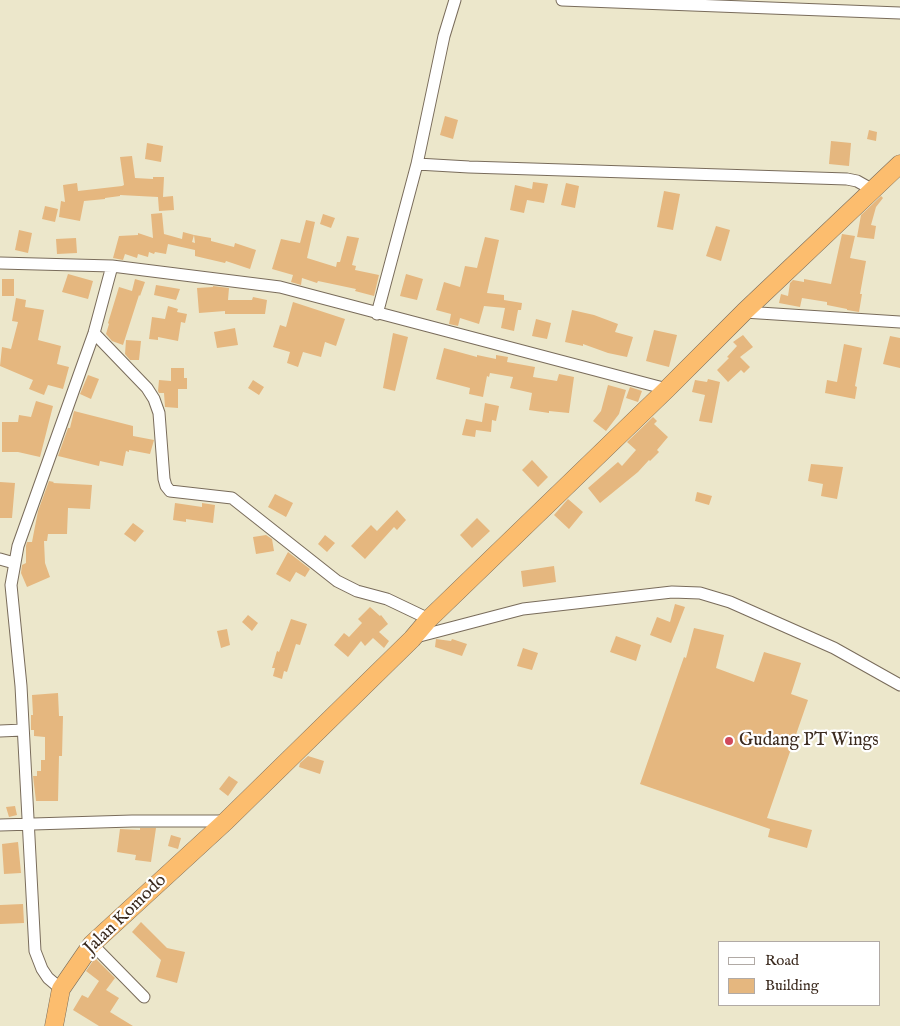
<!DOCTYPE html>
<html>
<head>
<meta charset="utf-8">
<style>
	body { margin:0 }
	#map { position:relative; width:900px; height:1026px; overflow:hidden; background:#ece7cb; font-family:"IM FELL English",serif }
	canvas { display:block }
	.legend { position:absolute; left:718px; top:941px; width:162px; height:65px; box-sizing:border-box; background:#fff; border:1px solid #b1aaa5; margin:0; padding:6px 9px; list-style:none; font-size:15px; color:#3b2a1e }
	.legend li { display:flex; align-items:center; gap:10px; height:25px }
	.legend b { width:25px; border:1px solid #b1aaa5 }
</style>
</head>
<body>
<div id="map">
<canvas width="900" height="1026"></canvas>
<ul class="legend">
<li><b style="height:6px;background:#fff"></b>Road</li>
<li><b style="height:14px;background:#e5b77f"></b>Building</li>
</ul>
</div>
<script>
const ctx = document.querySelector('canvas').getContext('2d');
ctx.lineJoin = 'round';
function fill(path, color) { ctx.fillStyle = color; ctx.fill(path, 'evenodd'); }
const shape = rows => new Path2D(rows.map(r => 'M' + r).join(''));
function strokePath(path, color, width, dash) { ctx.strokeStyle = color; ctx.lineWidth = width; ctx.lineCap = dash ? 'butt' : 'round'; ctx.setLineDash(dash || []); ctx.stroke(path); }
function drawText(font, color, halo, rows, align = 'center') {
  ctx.font = font + ' "IM FELL English",serif'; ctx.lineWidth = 4.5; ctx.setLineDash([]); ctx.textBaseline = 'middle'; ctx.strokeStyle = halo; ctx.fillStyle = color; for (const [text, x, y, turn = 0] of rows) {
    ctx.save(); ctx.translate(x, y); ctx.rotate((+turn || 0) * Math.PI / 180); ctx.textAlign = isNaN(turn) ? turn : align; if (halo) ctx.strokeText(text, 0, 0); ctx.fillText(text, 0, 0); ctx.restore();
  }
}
fill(shape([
	[445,116,458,120,453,139,440,135],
	[869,130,877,132,876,141,867,139],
	[831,141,851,143,849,166,829,164],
	[147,143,163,146,161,162,145,159],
	[132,156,135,178,153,179,153,177,164,177,163,197,173,196,174,210,159,211,158,197,120,195,120,196,105,198,105,199,84,201,80,221,59,217,61,201,65,202,63,185,77,183,78,191,122,186,124,185,120,157],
	[533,182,548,184,544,203,527,200,524,213,510,210,515,185,532,189],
	[566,183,579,186,575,208,561,205],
	[664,191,680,194,673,230,657,227],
	[881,196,883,198,876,207,871,225,876,226,874,239,857,237,861,215],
	[45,206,58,209,55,222,42,219],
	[162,213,164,234,182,239,183,232,194,235,192,242,195,243,194,235,211,238,211,241,234,247,235,243,256,250,250,269,226,261,225,263,195,256,195,250,168,244,166,254,155,252,154,254,149,252,148,257,138,254,137,258,125,254,123,260,113,258,119,236,138,235,138,233,153,238,151,214],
	[323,214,335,218,331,228,320,224],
	[306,220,315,222,307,258,336,267,337,262,340,262,347,236,359,238,352,265,356,266,355,270,379,275,374,296,355,291,356,289,318,281,317,283,302,278,301,285,291,282,293,275,272,269,281,239,300,243],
	[716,226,730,230,721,261,706,256],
	[19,230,32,233,28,253,15,250],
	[842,234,855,236,850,258,866,261,860,294,862,294,859,312,847,310,847,309,827,305,827,302,802,298,800,307,779,303,781,294,788,296,790,283,793,280,804,282,804,279,831,284],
	[485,237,499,240,487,293,504,295,504,300,522,303,521,310,518,310,514,331,501,328,505,308,484,306,479,324,460,318,458,326,449,324,451,314,436,310,444,282,460,287,465,266,477,268],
	[76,238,77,253,57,254,56,239],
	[68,274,93,281,88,299,62,292],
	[406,274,423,279,417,300,400,296],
	[2,279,14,279,14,296,2,296],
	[135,279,145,282,140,296,139,295,123,345,112,341,106,334,109,324,108,323,119,287,132,291],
	[156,285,180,289,176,300,154,295],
	[213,286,229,288,228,300,252,300,253,297,267,300,265,314,225,314,225,311,199,313,197,288,213,287],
	[16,298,26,300,25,307,44,310,38,340,61,346,57,364,69,367,63,389,48,385,44,395,29,389,33,380,0,366,2,347,11,349,18,322,12,321],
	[293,302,345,319,336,346,325,342,321,357,303,352,298,367,287,363,290,352,273,347,280,325,286,327],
	[168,306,178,309,177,312,187,314,185,323,181,322,178,341,158,337,158,340,149,339,152,317,165,319],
	[572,310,594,315,618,324,615,332,633,337,627,357,608,353,583,344,583,346,565,342],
	[536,319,551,323,547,339,532,336],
	[235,328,238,345,217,348,214,332],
	[654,330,677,335,669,367,646,361],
	[393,333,408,337,395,391,383,388],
	[743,335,753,347,740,357,750,367,744,373,741,370,728,382,717,370,729,358,727,357,737,346,733,342],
	[890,336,900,338,900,368,883,364],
	[126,340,141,341,139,360,130,360,125,354],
	[844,344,862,348,855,386,857,387,855,399,825,393,827,380,837,382],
	[444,348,477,357,477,355,496,359,496,355,508,357,507,362,535,367,533,377,557,381,559,374,574,377,569,413,549,411,549,413,529,410,532,393,510,388,513,377,490,373,489,377,487,376,483,397,469,394,470,388,436,379],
	[171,368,184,368,184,378,187,378,187,389,178,389,178,408,165,407,164,393,159,393,158,391,159,380,171,381],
	[88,375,99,379,91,399,80,394],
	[708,379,720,382,712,423,699,421,705,395,692,392,695,380,707,382],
	[253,380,264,387,259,395,248,388],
	[608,385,626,390,619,414,606,431,593,421,601,411],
	[630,387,642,391,638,402,626,398],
	[36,401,53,406,40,457,18,452,2,452,2,422,18,422,19,415,31,417],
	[485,403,499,406,496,421,492,420,491,432,476,430,475,437,462,435,466,419,482,422],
	[74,411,133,426,133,436,154,440,150,454,129,450,129,452,126,451,123,466,100,461,99,466,58,456,68,428,70,428],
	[653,417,657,421,654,424,668,437,657,450,659,452,650,461,649,460,638,472,600,503,588,488,618,462,622,466,636,450,627,442],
	[532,460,548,477,538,487,522,470],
	[811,464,843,467,837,499,821,496,823,484,808,481],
	[49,481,54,482,53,483,92,485,90,509,68,508,67,534,48,534,47,541,44,541,45,563,50,577,27,587,21,573,22,565,26,563,26,546,27,542,32,542,38,511],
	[0,482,15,483,12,518,0,518],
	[697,492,712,496,709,505,695,501],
	[275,494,293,503,286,517,268,507],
	[568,499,583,512,569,529,554,515],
	[175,503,202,507,202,503,215,505,213,523,186,519,186,522,173,520],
	[397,510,406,520,397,530,394,527,365,559,351,546,371,525,377,531],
	[477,518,490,531,472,548,460,535],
	[133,523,144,531,135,542,124,534],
	[266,535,272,539,274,551,256,554,253,537],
	[325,535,335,543,327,552,318,544],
	[288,552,310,569,305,577,296,572,290,582,276,574],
	[554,566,556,582,523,587,521,571],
	[675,604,685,607,671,643,650,635,657,617,670,622],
	[370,607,380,616,381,615,388,624,379,632,389,641,384,648,373,638,365,646,361,641,348,657,334,645,344,633,349,637,362,623,358,619],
	[248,615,258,623,252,631,242,622],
	[291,619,307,624,300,645,296,644,287,672,284,671,282,679,273,676,275,668,272,668,277,651,279,652],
	[694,628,724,635,716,668,754,682,764,652,801,663,791,694,808,700,767,818,812,830,807,848,768,837,770,829,640,784,684,657,686,658],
	[227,629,230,645,221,648,217,631],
	[616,636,641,645,636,661,610,652],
	[436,639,451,641,452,639,467,644,462,656,435,647],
	[523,648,538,653,532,670,517,666],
	[58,693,59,716,63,716,62,756,59,756,58,801,36,801,33,776,37,776,37,771,41,771,41,760,45,760,45,737,34,736,34,730,31,730,31,715,33,715,32,695],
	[308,756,324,761,320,774,299,767,300,763],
	[229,776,238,782,228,796,219,789],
	[15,806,17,815,9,817,6,807],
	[140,828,156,828,151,862,135,860,136,855,117,852,120,829,140,830],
	[171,835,181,838,178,849,168,846],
	[18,842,21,873,4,874,2,844],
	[23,904,24,923,0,924,0,905],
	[141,922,167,948,185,952,177,983,156,977,161,960,132,932],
	[95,958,115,978,106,990,119,998,110,1012,133,1026,99,1026,73,1010,82,995,88,998,99,981,86,971]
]), '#e5b77f');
const minor = shape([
	[562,0,900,13],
	[417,164,444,36,455,0],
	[0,263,112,266,280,287,667,389],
	[744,312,900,322],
	[377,314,417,164,469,167,847,179,857,181,873,190],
	[94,333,147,388,154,399,159,413,164,479,166,486,170,491,232,498,337,581,357,591,387,599,429,619],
	[0,559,14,563],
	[412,638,523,609,672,592,700,593,730,602,834,648,900,685],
	[0,731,23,730],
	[0,825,132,821,226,821],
	[92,944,144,997],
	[61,989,48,978,42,969,35,951,21,686,11,585,18,546,94,333,112,266]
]);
const highway = shape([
	[54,1026,61,989,92,944,226,821,412,639,429,619,667,389,744,312,900,164]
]);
strokePath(minor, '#796c5b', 13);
strokePath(highway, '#796c5b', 19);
strokePath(minor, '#fff', 11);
strokePath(highway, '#fcbd6e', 18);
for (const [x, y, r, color] of [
	[729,741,5,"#d1495b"]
]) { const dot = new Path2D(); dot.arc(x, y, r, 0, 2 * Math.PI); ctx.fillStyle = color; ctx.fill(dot); strokePath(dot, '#fff', 2); }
drawText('18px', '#3b2a1e', '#fff', [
	["Gudang PT Wings",739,741]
], 'left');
drawText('18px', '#3b2a1e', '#fff', [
	["Jalan Komodo",126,915,-44]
]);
</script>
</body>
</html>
